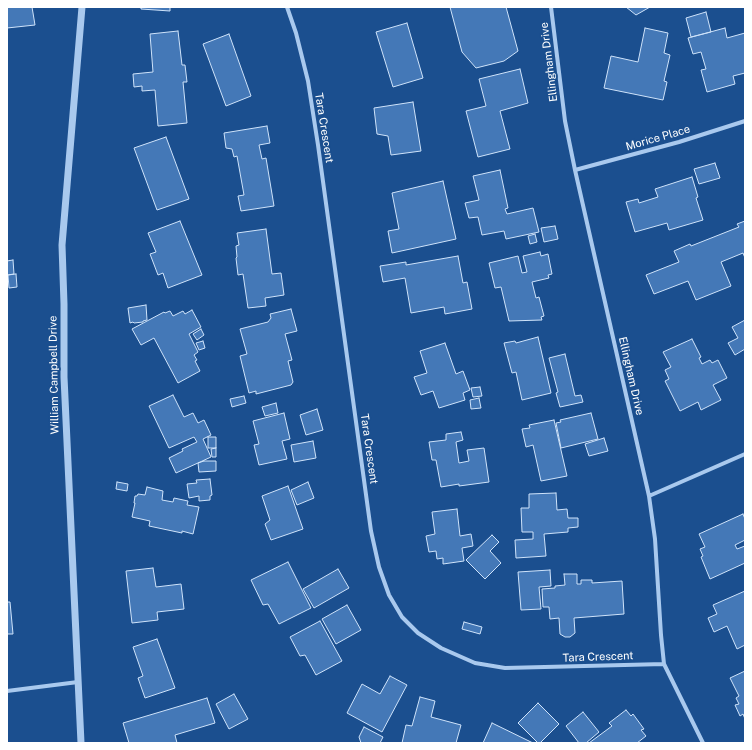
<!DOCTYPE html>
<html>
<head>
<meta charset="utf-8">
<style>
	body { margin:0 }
	#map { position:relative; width:752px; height:750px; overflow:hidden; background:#1b4f8f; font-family:"Public Sans",sans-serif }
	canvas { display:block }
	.frame { position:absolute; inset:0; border:8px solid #fff; pointer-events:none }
</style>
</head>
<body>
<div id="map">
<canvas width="752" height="750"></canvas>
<div class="frame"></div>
</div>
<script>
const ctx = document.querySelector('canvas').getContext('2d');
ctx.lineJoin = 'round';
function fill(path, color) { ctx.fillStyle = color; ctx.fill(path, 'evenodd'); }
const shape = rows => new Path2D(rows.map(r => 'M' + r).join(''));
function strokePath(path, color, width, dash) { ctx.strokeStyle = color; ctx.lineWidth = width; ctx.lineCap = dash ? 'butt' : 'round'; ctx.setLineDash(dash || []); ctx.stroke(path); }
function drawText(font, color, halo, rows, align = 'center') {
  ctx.font = font + ' "Public Sans",sans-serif'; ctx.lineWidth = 3.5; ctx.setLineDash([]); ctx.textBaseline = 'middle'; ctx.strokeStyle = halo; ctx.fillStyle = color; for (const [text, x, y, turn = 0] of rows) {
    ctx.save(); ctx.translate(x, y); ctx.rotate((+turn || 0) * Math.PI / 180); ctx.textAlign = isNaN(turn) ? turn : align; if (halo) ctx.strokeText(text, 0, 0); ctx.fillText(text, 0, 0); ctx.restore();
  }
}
const building = shape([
	[7,7,32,7,35,25,7,28,7,7],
	[141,7,170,7,170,11,141,9,141,7],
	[450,7,506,7,518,51,504,61,476,68,462,52,450,7],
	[626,7,650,7,636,15,626,7],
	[706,12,711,32,691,37,686,18,706,12],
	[407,23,423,78,393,87,376,32,407,23],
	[645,28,668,33,664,53,670,55,664,81,667,82,663,100,604,88,611,56,638,62,645,28],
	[725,28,727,38,745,33,745,73,733,76,735,84,707,92,701,70,706,69,701,52,693,54,688,38,725,28],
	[178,31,182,65,185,65,187,82,183,82,187,123,158,126,155,90,142,91,142,86,134,87,133,74,153,72,150,34,178,31],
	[229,34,251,96,226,106,203,44,229,34],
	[520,69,528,103,500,111,510,149,478,157,466,111,486,106,479,79,520,69],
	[413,102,421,151,391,155,388,136,377,134,374,108,413,102],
	[267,126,270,143,259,145,262,159,266,158,274,206,241,211,238,196,244,195,237,156,234,157,232,149,226,148,224,133,267,126],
	[166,137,189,199,157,210,134,148,166,137],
	[715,163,720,178,699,184,694,169,715,163],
	[500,170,508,208,505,209,507,214,533,208,539,232,506,239,504,231,482,235,478,217,469,218,465,203,479,200,473,176,500,170],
	[692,177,698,197,696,198,703,220,669,230,667,223,635,232,626,202,638,199,639,203,658,197,655,189,692,177],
	[443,181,456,239,392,253,388,231,399,229,392,193,443,181],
	[180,221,202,275,168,288,163,273,158,275,150,254,156,252,148,233,180,221],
	[745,221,745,258,743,253,721,262,731,286,696,300,688,281,654,294,646,275,679,262,674,251,690,244,691,246,739,227,737,224,745,221],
	[555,226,558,239,544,242,541,228,555,226],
	[266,229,272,274,281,273,284,295,265,298,266,306,248,308,243,274,238,275,236,258,237,257,236,246,239,245,237,233,266,229],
	[535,234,537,242,530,244,528,236,535,234],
	[540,252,541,256,548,254,552,274,548,275,549,278,532,282,536,298,539,297,544,316,541,317,542,320,509,321,501,287,495,288,489,263,518,256,522,273,527,272,523,256,540,252],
	[458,256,463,283,467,282,472,309,445,314,444,307,411,313,405,278,383,282,380,266,406,262,406,265,458,256],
	[13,260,14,274,7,275,7,261,13,260],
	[16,274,17,287,9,288,8,275,16,274],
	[146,305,147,320,143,321,143,322,134,323,133,322,130,323,128,308,146,305],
	[291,309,297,331,285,334,292,360,288,361,293,382,291,385,256,394,256,391,249,393,240,356,247,354,240,329,268,322,271,318,270,314,291,309],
	[192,310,201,327,189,334,198,352,194,355,197,360,195,361,200,371,178,383,154,338,141,345,132,329,164,312,165,313,170,311,173,316,183,311,185,314,192,310],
	[745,320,745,350,745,349,735,355,728,343,738,338,732,327,745,320],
	[201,329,204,335,197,340,193,334,201,329],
	[538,337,551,393,522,400,516,372,512,373,504,343,515,341,516,343,538,337],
	[692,339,701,357,699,358,702,364,710,360,712,363,718,360,727,378,713,385,721,400,701,410,698,402,680,411,665,381,669,379,665,370,671,367,663,352,692,339],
	[203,341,205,348,199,350,196,343,203,341],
	[445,343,456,374,463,371,470,390,463,393,465,400,439,408,433,391,421,395,414,377,427,373,420,351,445,343],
	[565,354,575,396,581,395,583,402,560,407,556,393,558,392,549,358,565,354],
	[480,387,482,396,473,397,471,388,480,387],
	[173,395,184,417,193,413,198,423,204,420,211,435,203,439,211,457,176,473,169,458,183,451,182,449,197,442,194,437,169,448,149,406,173,395],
	[244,396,246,403,232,407,230,399,244,396],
	[479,398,481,408,471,409,470,400,479,398],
	[276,403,278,413,265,416,262,407,276,403],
	[317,409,323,430,306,435,300,415,317,409],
	[284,413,290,439,282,441,287,459,259,465,254,445,259,444,253,421,284,413],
	[591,413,598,439,561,448,556,423,561,422,560,420,591,413],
	[554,420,567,476,541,481,533,445,526,447,522,429,530,428,529,425,554,420],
	[461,432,463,440,456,442,459,463,469,461,467,450,484,448,489,482,459,486,459,484,441,487,436,460,432,460,429,442,446,440,446,434,461,432],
	[208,437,216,437,216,448,208,448,208,437],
	[604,438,608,451,589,456,585,444,604,438],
	[313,441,316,458,294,462,291,445,313,441],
	[216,448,216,457,212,457,211,449,216,448],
	[204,461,216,461,216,471,199,472,198,463,204,461],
	[210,479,212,495,210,496,210,500,199,501,199,496,189,498,187,484,197,483,196,480,210,479],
	[117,482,128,484,127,491,116,489,117,482],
	[308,482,314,498,297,505,291,490,308,482],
	[288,486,303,529,271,540,265,524,270,520,262,496,288,486],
	[147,487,163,491,162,500,173,502,174,498,188,501,187,505,199,507,193,534,182,531,182,533,149,526,150,521,132,517,135,503,134,503,135,496,137,496,138,494,145,495,147,487],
	[556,493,557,510,567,509,568,518,578,518,578,527,568,528,568,532,544,534,546,556,516,558,515,540,533,539,533,532,522,532,521,508,529,508,529,494,556,493],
	[457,509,460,536,471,534,473,546,462,548,464,561,443,564,443,558,437,559,436,551,429,552,426,536,435,534,432,512,457,509],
	[743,514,745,519,745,540,735,545,737,549,745,546,745,563,710,579,701,557,703,556,700,549,705,547,699,534,743,514],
	[492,535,499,542,490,551,501,563,485,579,466,560,492,535],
	[288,562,311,608,279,624,268,604,263,605,251,580,288,562],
	[153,568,156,587,181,584,184,609,157,612,158,620,132,623,126,571,153,568],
	[338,569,349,588,314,608,303,589,338,569],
	[550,570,551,586,539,587,541,609,521,610,518,572,550,570],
	[564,574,577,574,577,584,581,584,581,580,592,580,592,583,622,581,624,614,574,618,575,633,570,637,565,637,560,634,559,618,550,619,549,607,543,607,542,589,555,588,555,586,565,585,564,574],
	[745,591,745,645,737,649,727,626,714,632,708,618,717,614,713,605,745,591],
	[7,602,10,602,13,634,7,634,7,602],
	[347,605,361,630,336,644,322,619,347,605],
	[320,621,342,661,316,675,305,655,300,656,290,637,320,621],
	[464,622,482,627,480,634,462,629,464,622],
	[157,639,175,688,145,698,138,678,143,676,133,647,157,639],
	[745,671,745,719,743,714,740,716,735,705,739,704,736,698,739,696,730,678,745,671],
	[390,676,407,685,382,732,347,713,362,684,380,694,390,676],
	[234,694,248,719,229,729,216,704,234,694],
	[420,697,435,701,431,717,461,725,456,743,402,743,406,725,412,726,420,697],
	[207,698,215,723,175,735,177,743,129,743,123,723,207,698],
	[538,703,559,724,540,743,538,743,518,723,538,703],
	[626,710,631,716,633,714,644,729,641,730,646,736,637,743,589,743,612,726,609,723,626,710],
	[583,712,599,732,586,743,579,743,566,726,583,712],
	[492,723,533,743,483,743,492,723],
	[364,727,383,737,380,743,361,743,359,737,364,727]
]);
fill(building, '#4478b7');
strokePath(building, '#cfe3fa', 1);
strokePath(shape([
	[287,7,296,33,308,81,318,145,371,531,379,567,389,595,402,617,418,633,441,648,475,663,505,668,664,664],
	[551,7,565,121,575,170,649,496,655,539,661,635,664,664,703,743],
	[575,170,679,142,745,121],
	[649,496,745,454],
	[7,691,78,682]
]), '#a9c9ee', 4);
strokePath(shape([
	[81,743,64,377,64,304,62,245,82,7]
]), '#a9c9ee', 7);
drawText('11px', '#fff', '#1b4f8f', [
	["Ellingham Drive",549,62,-97],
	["Tara Crescent",324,128,81],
	["Morice Place",658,138,-16],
	["William Campbell Drive",54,375,-91],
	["Ellingham Drive",631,376,77],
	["Tara Crescent",369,449,82],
	["Tara Crescent",598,657,-2]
]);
</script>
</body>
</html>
